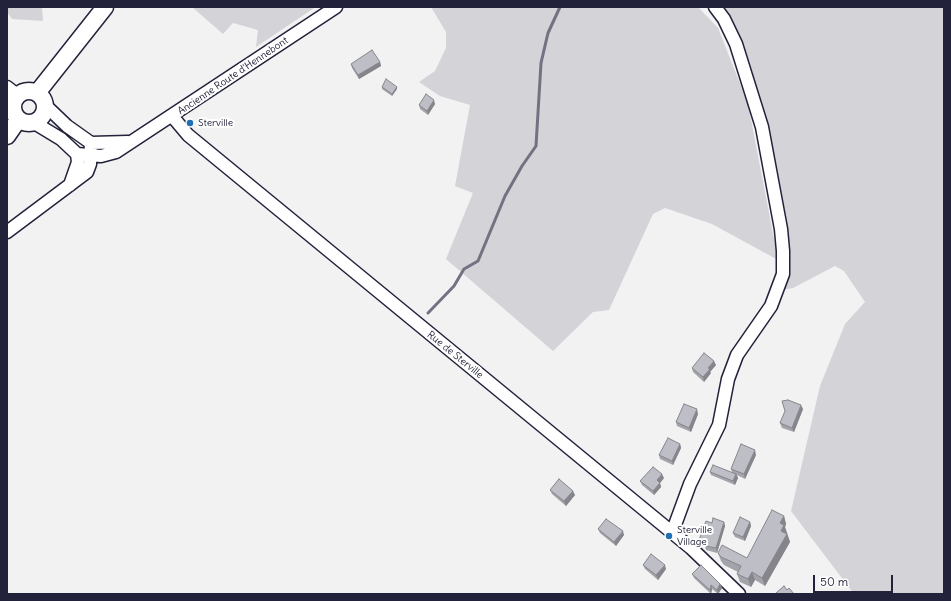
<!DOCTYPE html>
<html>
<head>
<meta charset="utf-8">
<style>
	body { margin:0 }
	#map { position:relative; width:951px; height:601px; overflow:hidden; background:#f2f2f3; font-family:Delius,sans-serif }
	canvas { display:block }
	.frame { position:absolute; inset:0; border:8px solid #22223b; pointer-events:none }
	.scale { position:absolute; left:813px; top:575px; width:80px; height:18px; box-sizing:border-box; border:2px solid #22223b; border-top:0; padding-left:5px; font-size:12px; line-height:14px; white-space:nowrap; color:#22223b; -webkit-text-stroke:3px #fff; paint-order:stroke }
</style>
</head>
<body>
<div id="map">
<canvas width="951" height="601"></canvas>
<div class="frame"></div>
<div class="scale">50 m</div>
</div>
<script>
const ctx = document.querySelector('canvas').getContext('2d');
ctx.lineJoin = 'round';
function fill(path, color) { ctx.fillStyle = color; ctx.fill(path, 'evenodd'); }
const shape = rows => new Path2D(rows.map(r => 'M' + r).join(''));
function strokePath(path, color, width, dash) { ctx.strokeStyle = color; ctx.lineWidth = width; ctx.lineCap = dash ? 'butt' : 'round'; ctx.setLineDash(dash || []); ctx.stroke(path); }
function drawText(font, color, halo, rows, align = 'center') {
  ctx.font = font + ' Delius,sans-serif'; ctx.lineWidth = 4; ctx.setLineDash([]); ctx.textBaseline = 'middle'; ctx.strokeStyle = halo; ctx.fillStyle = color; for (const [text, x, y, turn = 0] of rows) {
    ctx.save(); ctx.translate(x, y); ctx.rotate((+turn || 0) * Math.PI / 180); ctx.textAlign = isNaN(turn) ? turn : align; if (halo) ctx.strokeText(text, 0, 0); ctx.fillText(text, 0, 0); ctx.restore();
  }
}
fill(shape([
	[7,7,42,7,43,21,12,19,7,12],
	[192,7,313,7,314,8,256,47,258,30,233,23,223,34],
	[431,7,698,7,718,28,748,104,778,260,712,224,665,208,653,214,609,310,593,312,553,351,446,259,473,193,455,186,470,105,440,96,419,82,435,71,446,48,446,32],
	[718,7,944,7,944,594,854,594,791,511,820,386,845,324,865,302,844,271,835,266,793,288,782,290,789,247,770,138,750,63]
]), '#d3d3d8');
strokePath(shape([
	[428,313,454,286,464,269,478,261,505,196,522,166,536,146,541,63,548,33,560,7]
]), '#727282', 3);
const minor = shape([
	[7,87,17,95],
	[45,105,67,126,91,143,128,142],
	[172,116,188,135,691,548,739,594],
	[33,122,61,139,77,154,101,156,116,152,336,7],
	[70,185,78,162,77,154],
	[7,232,87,172,90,164,91,143],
	[672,533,690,484,719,425,728,379,737,355,771,306,783,274,783,251,781,229,762,127,736,44,724,19,715,7]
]);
const major = shape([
	'13 107a16 16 0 1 1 32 0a16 16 0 1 1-32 0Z',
	[37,93,105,7],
	[7,136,18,120]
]);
strokePath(minor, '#22223b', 15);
strokePath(major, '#22223b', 19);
strokePath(minor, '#fff', 12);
strokePath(major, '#fff', 16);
fill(shape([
	[380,62,381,66,359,79,352,68,351,64],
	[382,87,397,87,397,89,392,96,382,89],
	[435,104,428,115,420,109,419,105],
	[716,365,710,372,711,373,704,382,693,372,692,368],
	[803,409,794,432,782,428,780,423],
	[698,414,691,432,677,426,676,422],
	[680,444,681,448,673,465,660,459,659,455],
	[756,455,745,479,737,475,738,478,735,485,711,475,710,472,732,472,731,469],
	[664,478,660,483,661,487,654,495,642,485,640,481],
	[550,490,575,495,566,506,552,494],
	[784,516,786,524,785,527,790,542,765,586,755,580,751,587,740,582,737,574,738,572,724,565,721,561,718,553,747,558],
	[724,522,725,526,717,553,706,550,705,546,701,544,699,540,712,523],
	[750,522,751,526,745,541,735,537,733,533],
	[598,529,624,535,616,546,600,533],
	[643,565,666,569,658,580,645,569],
	[692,574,720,584,722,588,718,594,712,589,711,594,694,578]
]), '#a3a3aa');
fill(shape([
	[380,62,381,66,359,79,358,75],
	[397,87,397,89,392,96,392,94],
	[434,100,435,104,428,115,427,111],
	[714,361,716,365,710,372,711,373,704,382,703,377,708,368],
	[801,405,803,409,794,432,792,428],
	[697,409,698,414,691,432,689,428],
	[680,444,681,448,673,465,672,461],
	[755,450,756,455,745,479,744,474],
	[662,474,664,478,660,483,661,487,654,495,653,491,657,480],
	[736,474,738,478,735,485,733,481],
	[573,491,575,495,566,506,564,501],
	[784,516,786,524,785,527,790,542,765,586,762,578,781,531,780,523],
	[724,522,725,526,717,553,716,548],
	[750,522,751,526,745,541,743,537],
	[623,531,624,535,616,546,614,542],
	[665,565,666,569,658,580,656,575],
	[752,572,755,580,751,587,748,579],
	[720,584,722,588,718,594,717,590],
	[711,585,712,589,711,594,710,590]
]), '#85858b');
const building = shape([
	[372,50,380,62,358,75,351,64,372,50],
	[386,79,397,87,392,94,382,87,386,79],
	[426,94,434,100,427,111,419,105,426,94],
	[704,353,714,361,708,368,710,369,703,377,692,368,704,353],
	[788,400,801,405,792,428,780,423,785,411,782,401,788,400],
	[684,404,697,409,689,428,676,422,684,404],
	[668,438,680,444,672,461,659,455,668,438],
	[741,444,755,450,744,474,731,469,741,444],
	[713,465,736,474,733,481,710,472,713,465],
	[653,467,662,474,657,480,660,483,653,491,640,481,653,467],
	[559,479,573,491,564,501,550,490,559,479],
	[772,510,784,516,780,523,784,525,781,531,787,534,762,578,752,572,748,579,737,574,741,566,721,557,718,553,722,545,747,558,772,510],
	[740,517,750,522,743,537,733,533,740,517],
	[713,518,724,522,716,548,705,546,706,542,699,540,706,521,712,523,713,518],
	[606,519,623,531,614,542,598,529,606,519],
	[651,554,665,565,656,575,643,565,651,554],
	[701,565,720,584,717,590,711,585,710,590,692,574,701,565],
	[784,586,787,590,789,588,794,594,776,594,776,593,784,586]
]);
fill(building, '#bebec6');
strokePath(building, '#85858b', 1);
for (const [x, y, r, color] of [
	[190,123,4,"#1f6fb2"],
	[669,536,4,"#1f6fb2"]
]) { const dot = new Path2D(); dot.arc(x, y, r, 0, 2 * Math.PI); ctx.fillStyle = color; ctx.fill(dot); strokePath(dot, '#fff', 1.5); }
drawText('10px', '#22223b', '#fff', [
	["Ancienne Route d'Hennebont",233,76,-34],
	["Rue de Sterville",455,355,39]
]);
drawText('10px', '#22223b', '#fff', [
	["Sterville",198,123],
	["Sterville",677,530],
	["Village",677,542]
], 'left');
</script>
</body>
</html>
